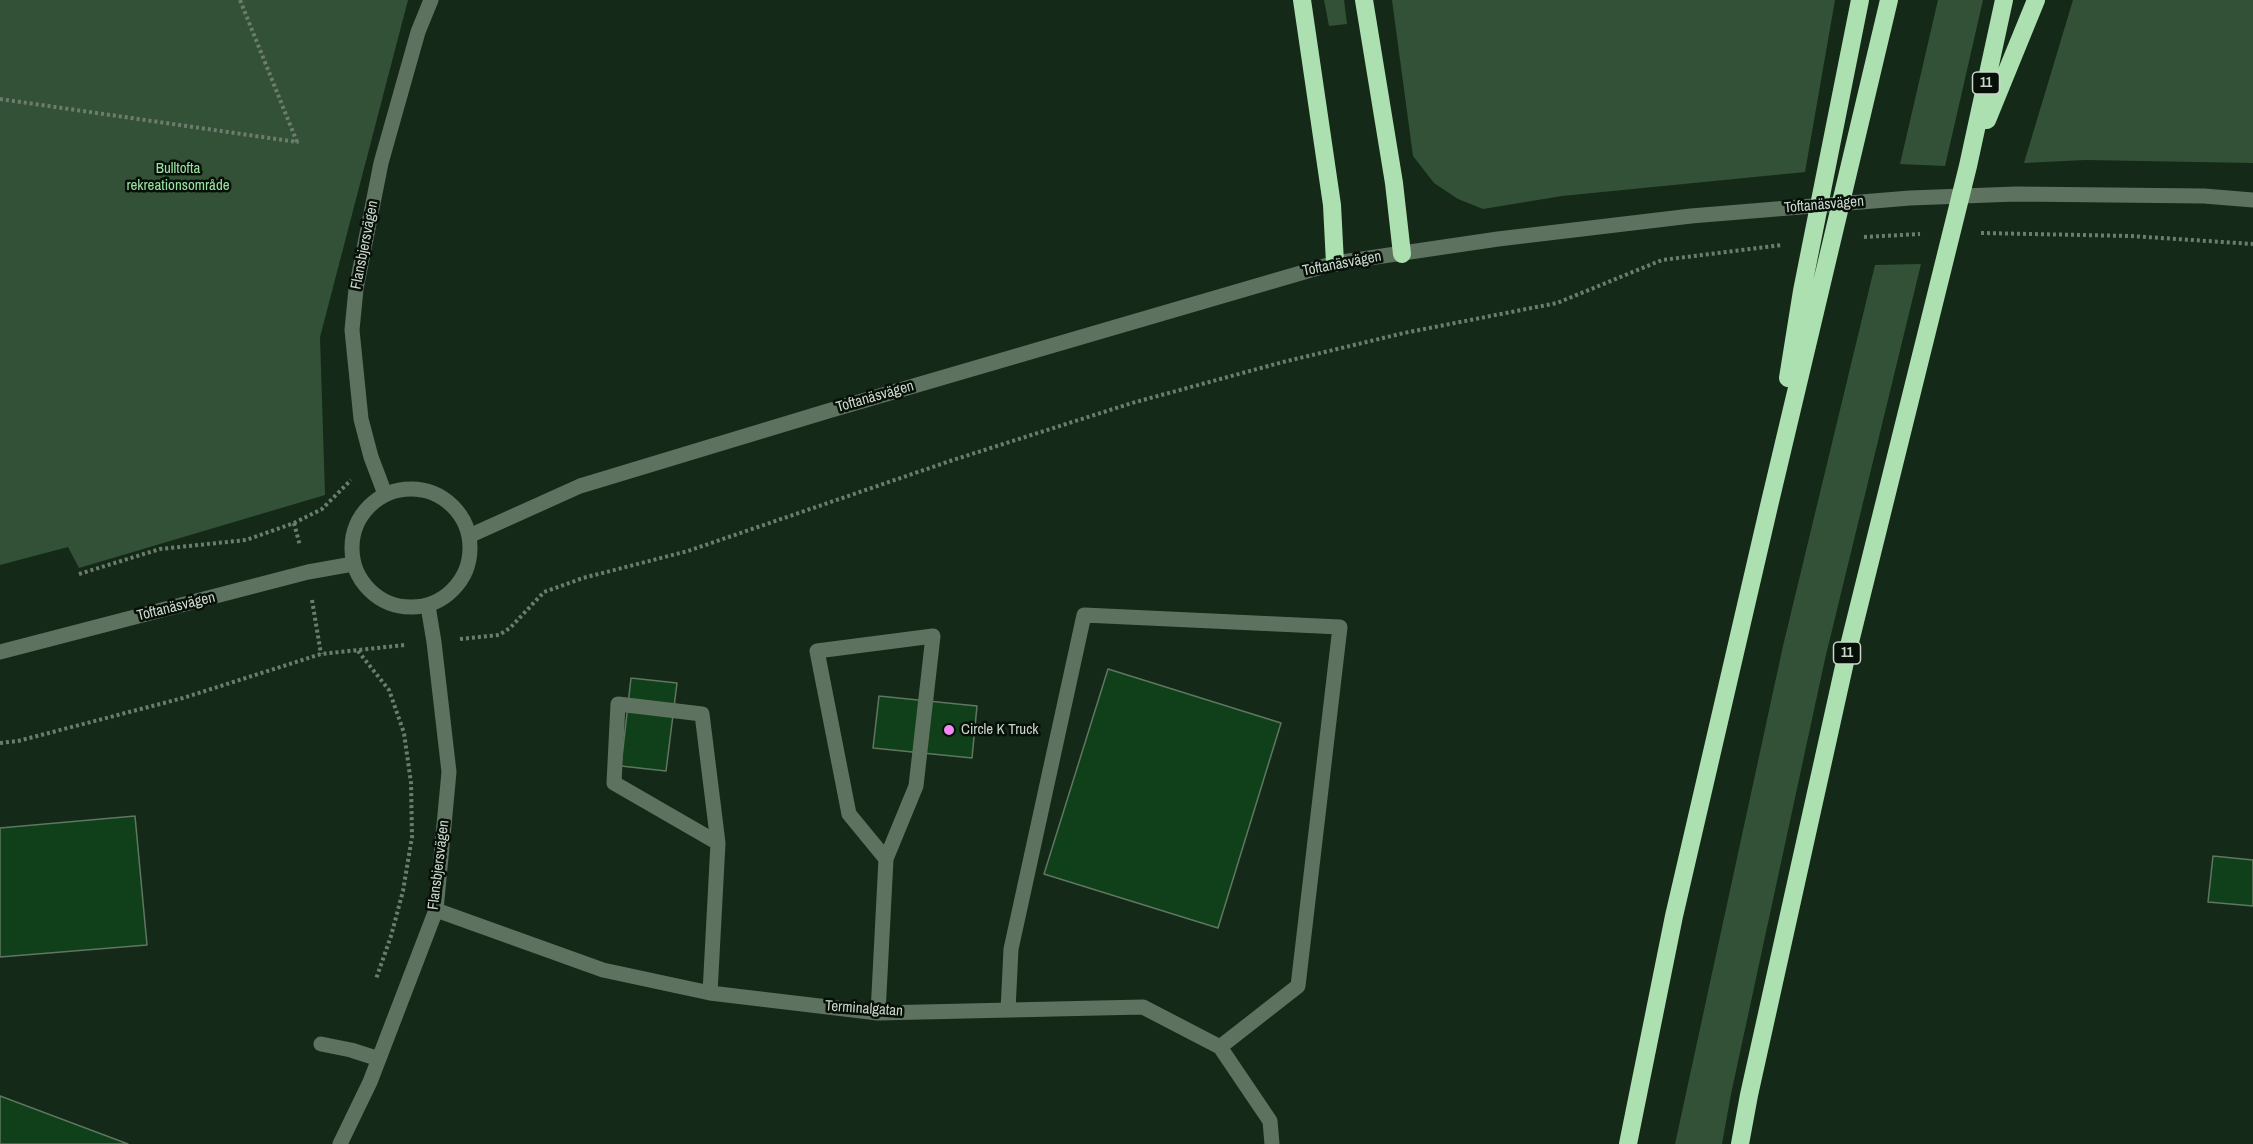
<!DOCTYPE html>
<html>
<head>
<meta charset="utf-8">
<style>
	body { margin:0 }
	canvas { display:block; background:#142917 }
</style>
</head>
<body>
<canvas width="2253" height="1144"></canvas>
<script>
const ctx = document.querySelector('canvas').getContext('2d');
ctx.lineJoin = 'round';
function fill(path, color) { ctx.fillStyle = color; ctx.fill(path, 'evenodd'); }
const shape = rows => new Path2D(rows.map(r => 'M' + r).join(''));
function strokePath(path, color, width, dash) { ctx.strokeStyle = color; ctx.lineWidth = width; ctx.lineCap = dash ? 'butt' : 'round'; ctx.setLineDash(dash || []); ctx.stroke(path); }
function drawText(font, color, halo, rows, align = 'center') {
  ctx.font = font + ' "Archivo Narrow",sans-serif'; ctx.lineWidth = 5; ctx.setLineDash([]); ctx.textBaseline = 'middle'; ctx.strokeStyle = halo; ctx.fillStyle = color; for (const [text, x, y, turn = 0] of rows) {
    ctx.save(); ctx.translate(x, y); ctx.rotate((+turn || 0) * Math.PI / 180); ctx.textAlign = isNaN(turn) ? turn : align; if (halo) ctx.strokeText(text, 0, 0); ctx.fillText(text, 0, 0); ctx.restore();
  }
}
fill(shape([
	[0,0,408,0,320,337,325,495,79,568,68,547,0,565],
	[1324,0,1344,0,1347,24,1329,26],
	[1392,0,1835,0,1805,172,1562,196,1483,209,1458,199,1434,183,1413,156],
	[1938,0,1983,0,1945,166,1900,164],
	[2073,0,2253,0,2253,163,2085,160,2024,163],
	[1921,264,1825,659,1731,1094,1722,1144,1675,1144,1783,646,1875,265]
]), '#335136');
const building = shape([
	[1108,669,1281,723,1218,928,1044,874,1108,669],
	[631,678,677,683,666,771,621,766,631,678],
	[879,696,977,706,972,758,873,748,879,696],
	[135,816,147,945,0,957,0,828,135,816],
	[2213,856,2253,860,2253,906,2208,902,2213,856],
	[0,1096,128,1144,0,1144,0,1096]
]);
fill(building, '#104019');
strokePath(building, '#5f7761', 1.5);
strokePath(shape([
	[0,99,297,142,240,0],
	[1981,233,2131,236,2253,244],
	[1864,237,1920,234],
	[294,523,300,546],
	[79,574,160,549,246,540,294,523,322,509,351,480],
	[312,600,321,654],
	[460,639,499,635,510,628,544,592,583,578,688,551,953,460,1132,403,1283,362,1404,333,1557,303,1662,260,1782,245],
	[358,651,389,690,404,733,411,783,412,837,403,891,391,936,376,979],
	[0,743,18,741,183,698,321,654,405,645]
]), '#6c7d6e', 4, [3, 3]);
strokePath(shape([
	'352 548a59 59 0 1 1 118 0a59 59 0 1 1-118 0Z',
	[385,494,371,457,361,419,352,330,356,289,381,163,418,32,431,0],
	[469,536,580,486,828,411,1335,263,1498,239,1691,216,1910,198,2016,194,2204,196,2253,200],
	[0,652,308,572,353,564],
	[436,910,603,970,710,993,878,1013,1143,1007,1220,1047,1270,1121,1272,1144],
	[710,993,718,843,702,714,618,704,614,783,718,843],
	[1008,1010,1011,949,1084,615,1340,627,1298,986,1220,1047],
	[878,1013,886,859,916,786,933,636,817,651,849,814,886,859],
	[321,1044,351,1050,379,1059],
	[340,1144,370,1082,436,910,449,772,434,642,428,606]
]), '#5d725f', 15);
strokePath(shape([
	[1302,0,1332,205,1335,263],
	[1364,0,1394,183,1402,254],
	[1987,120,2036,0],
	[1788,378,1802,291,1860,0],
	[1628,1144,1674,916,1769,506,1889,0],
	[1740,1144,1749,1095,1845,662,1968,166,2004,0]
]), '#ade0b1', 18);
for (const [x, y, r, color] of [
	[949,730,6,"#f28af3"]
]) { const dot = new Path2D(); dot.arc(x, y, r, 0, 2 * Math.PI); ctx.fillStyle = color; ctx.fill(dot); strokePath(dot, '#071008', 2); }
for (const [x, y, w] of [
	[1986,83,27],
	[1847,653,27]
]) { const box = new Path2D(); box.roundRect(x - w / 2, y - 11, w, 22, 4.5); ctx.fillStyle = '#071008'; ctx.fill(box); strokePath(box, '#cad7cb', 1.5); }
drawText('bold 14px', '#cad7cb', null, [
	["11",1986,83],
	["11",1847,653]
]);
drawText('15px', '#9be2a2', '#071008', [
	["Bulltofta",178,169],
	["rekreationsområde",178,186]
]);
drawText('15px', '#cad7cb', '#071008', [
	["Toftanäsvägen",1824,205,-5],
	["Flansbjersvägen",365,245,-79],
	["Toftanäsvägen",1342,264,-11],
	["Toftanäsvägen",875,397,-16],
	["Toftanäsvägen",176,607,-14],
	["Flansbjersvägen",439,865,-83],
	["Terminalgatan",864,1009,4]
]);
drawText('15px', '#cad7cb', '#071008', [
	["Circle K Truck",961,730]
], 'left');
</script>
</body>
</html>
